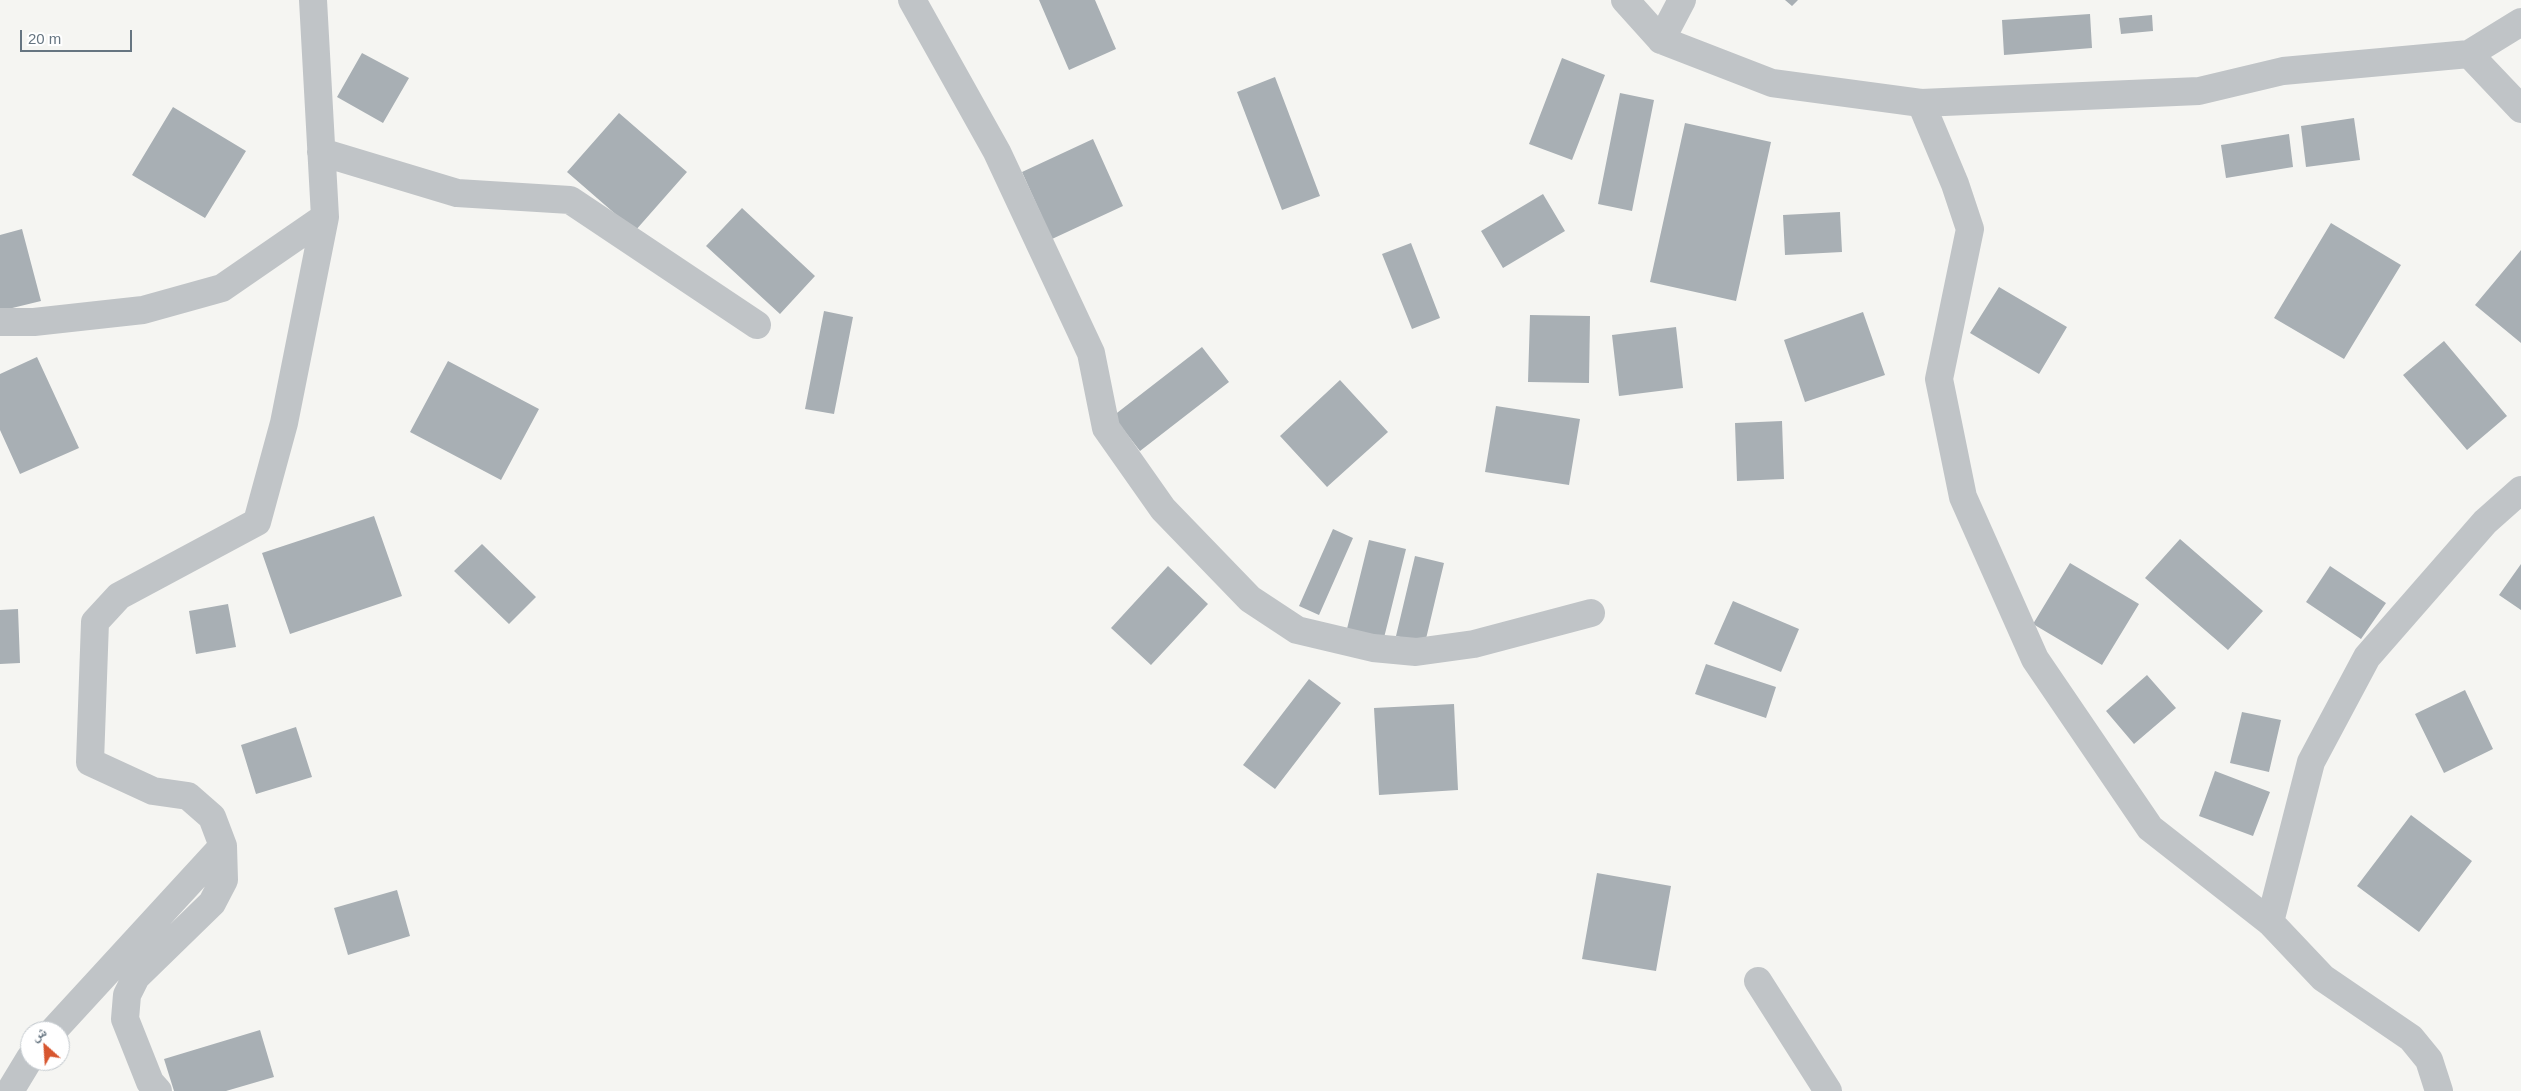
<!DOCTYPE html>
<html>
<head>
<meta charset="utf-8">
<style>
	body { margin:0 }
	#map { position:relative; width:2521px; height:1091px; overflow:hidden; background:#f5f5f2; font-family:Helvetica,"Noto Naskh Arabic",sans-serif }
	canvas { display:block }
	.north { position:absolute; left:20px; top:1021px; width:50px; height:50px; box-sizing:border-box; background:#fff; border:1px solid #c2c8cd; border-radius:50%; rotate:334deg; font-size:14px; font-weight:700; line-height:20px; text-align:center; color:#667581 }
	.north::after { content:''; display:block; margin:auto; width:18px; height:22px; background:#d7562f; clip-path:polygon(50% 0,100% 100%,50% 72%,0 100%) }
	.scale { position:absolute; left:20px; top:30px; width:112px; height:22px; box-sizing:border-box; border:2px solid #667581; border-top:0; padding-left:6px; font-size:15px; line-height:18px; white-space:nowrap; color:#667581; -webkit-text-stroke:4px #fff; paint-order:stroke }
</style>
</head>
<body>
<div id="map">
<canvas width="2521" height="1091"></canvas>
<div class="north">ش</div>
<div class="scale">20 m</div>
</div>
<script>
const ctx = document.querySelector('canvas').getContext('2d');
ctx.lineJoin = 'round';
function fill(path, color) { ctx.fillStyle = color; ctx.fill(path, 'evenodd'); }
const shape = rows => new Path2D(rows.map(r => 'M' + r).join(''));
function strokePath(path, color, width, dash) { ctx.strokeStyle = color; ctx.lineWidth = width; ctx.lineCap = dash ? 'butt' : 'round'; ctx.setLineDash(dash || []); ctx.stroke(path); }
fill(shape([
	[1039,0,1095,0,1116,49,1069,70],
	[1785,0,1798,0,1792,6],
	[2090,14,2092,48,2004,55,2002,20],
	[2152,15,2153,31,2121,34,2119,18],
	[362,53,409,78,383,123,337,97],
	[1562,58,1605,75,1572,160,1529,144],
	[1275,77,1320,196,1282,210,1237,92],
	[1620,93,1654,100,1632,211,1598,204],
	[173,107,246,151,205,218,132,175],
	[619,113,687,172,635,231,567,172],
	[2354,118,2360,160,2306,167,2301,126],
	[1685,123,1771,142,1736,301,1650,282],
	[2289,134,2293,167,2226,178,2221,145],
	[1093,139,1123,206,1052,239,1022,172],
	[1543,194,1565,231,1503,268,1481,231],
	[742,208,815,276,780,314,706,246],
	[1840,212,1842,252,1785,255,1783,215],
	[2331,223,2401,265,2344,359,2274,318],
	[22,229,41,301,0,311,0,235],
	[1411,243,1440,318,1412,329,1382,254],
	[2521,250,2521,343,2475,305],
	[1999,287,2067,327,2039,374,1970,333],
	[824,311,853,317,834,414,805,409],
	[1863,312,1885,375,1805,402,1784,340],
	[1530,315,1590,316,1589,383,1528,382],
	[1676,327,1683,388,1619,396,1612,335],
	[2444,341,2507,416,2467,450,2403,375],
	[1202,347,1229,382,1140,451,1113,416],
	[37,357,79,448,20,474,0,430,0,374],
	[448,361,539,409,501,480,410,432],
	[1340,380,1388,432,1327,487,1280,436],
	[1496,406,1580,419,1569,485,1485,472],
	[1782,421,1784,479,1737,481,1735,423],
	[374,516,402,596,290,634,262,553],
	[1333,529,1353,538,1319,615,1299,606],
	[2180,539,2263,611,2228,650,2145,578],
	[1369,540,1406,549,1378,662,1341,653],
	[482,544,536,597,509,624,454,571],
	[1415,556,1444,563,1425,643,1396,636],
	[2070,563,2139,604,2102,665,2033,624],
	[2521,564,2521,610,2499,595],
	[1168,566,1208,604,1151,665,1111,628],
	[2330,566,2386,603,2361,639,2306,602],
	[1733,601,1799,629,1781,672,1714,644],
	[228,604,236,647,196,654,189,611],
	[18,609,20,663,0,664,0,610],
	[1706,664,1776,687,1766,718,1695,694],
	[2147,675,2176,708,2134,744,2106,711],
	[1309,679,1341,703,1275,789,1243,765],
	[2465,690,2493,749,2444,773,2415,714],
	[1454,704,1458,790,1379,795,1374,708],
	[2242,712,2281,720,2269,772,2230,763],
	[296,727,312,777,256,794,241,745],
	[2215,771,2270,792,2253,836,2199,816],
	[2411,815,2472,861,2419,932,2357,886],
	[1597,873,1671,886,1656,971,1582,959],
	[397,890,410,936,348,955,334,908],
	[260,1030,274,1077,226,1091,174,1091,164,1059]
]), '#a8afb4');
strokePath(shape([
	[912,0,997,152,1091,353,1106,428,1163,509,1250,599,1297,630,1373,648,1416,652,1474,644,1591,613],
	[1625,0,1661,40,1772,83,1921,103,2199,91,2283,71,2469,54,2521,22],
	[1661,40,1682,0],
	[2469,54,2521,109],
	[1921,103,1955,184,1970,229,1939,379,1963,497,2035,659,2150,828,2270,922,2323,978,2411,1038,2429,1060,2439,1091],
	[321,152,457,193,570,200,757,325],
	[0,322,34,322,143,310,222,288,325,217],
	[2270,922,2311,762,2367,657,2485,522,2521,490],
	[1758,981,1828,1091],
	[53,1031,223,846],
	[10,1091,30,1058],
	[158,1091,150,1082,125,1019,127,995,136,977,212,903,224,880,223,846,212,817,188,796,153,791,90,762,95,622,119,596,257,522,284,423,325,217,313,0]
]), '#c0c4c7', 28);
</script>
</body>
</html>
